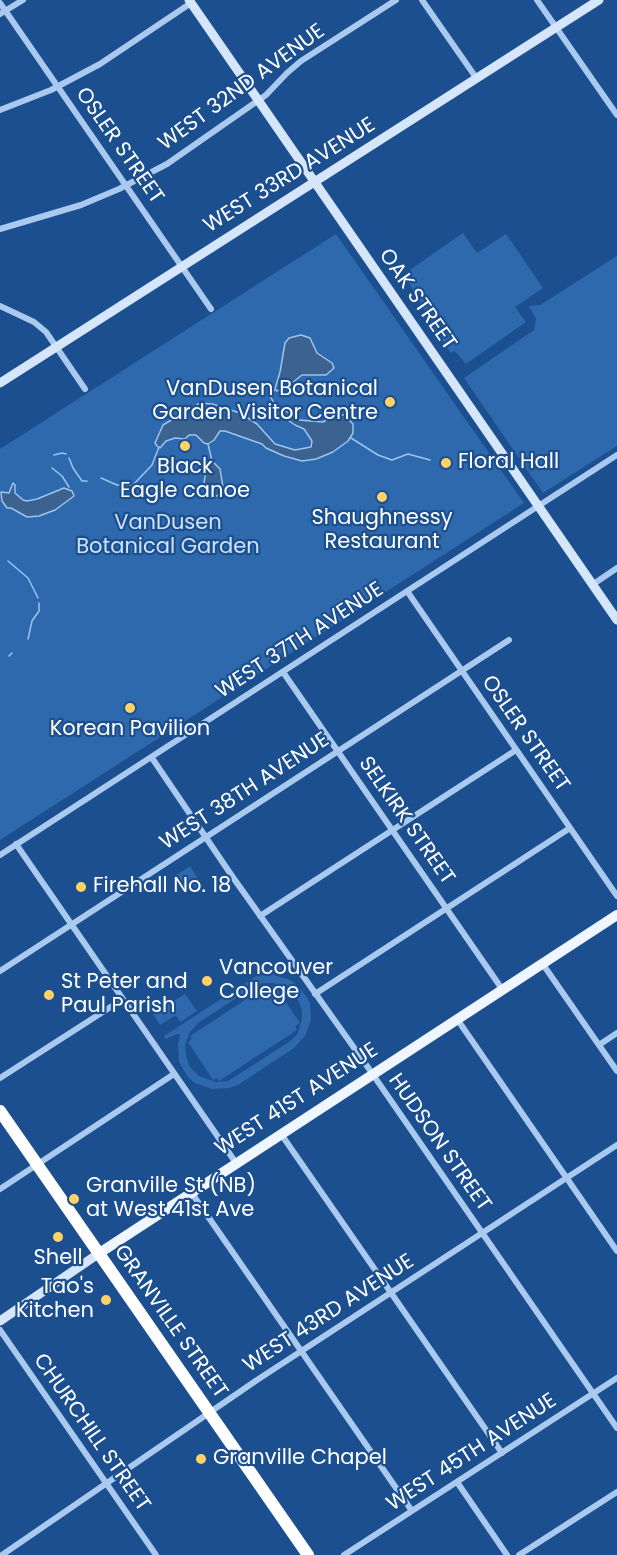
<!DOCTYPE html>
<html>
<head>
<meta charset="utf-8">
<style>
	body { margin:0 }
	canvas { display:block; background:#1b4f8f }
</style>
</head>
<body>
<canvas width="617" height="1555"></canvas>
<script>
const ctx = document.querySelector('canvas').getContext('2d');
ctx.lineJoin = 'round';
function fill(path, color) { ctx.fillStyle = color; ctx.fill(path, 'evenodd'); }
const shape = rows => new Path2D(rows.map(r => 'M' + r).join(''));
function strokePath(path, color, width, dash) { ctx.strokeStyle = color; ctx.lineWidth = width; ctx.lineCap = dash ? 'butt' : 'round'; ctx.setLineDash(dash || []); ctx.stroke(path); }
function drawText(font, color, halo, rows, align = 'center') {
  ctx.font = font + ' Poppins,sans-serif'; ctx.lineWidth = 4.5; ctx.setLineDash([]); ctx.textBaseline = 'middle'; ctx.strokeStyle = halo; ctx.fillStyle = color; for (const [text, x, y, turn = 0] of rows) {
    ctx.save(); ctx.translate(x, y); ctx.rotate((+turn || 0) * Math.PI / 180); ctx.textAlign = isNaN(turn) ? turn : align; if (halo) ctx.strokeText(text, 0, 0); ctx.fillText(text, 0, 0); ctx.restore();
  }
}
fill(shape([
	[463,233,477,253,506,234,543,288,515,307,526,322,466,364,455,351,451,353,441,340,404,274],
	[336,234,524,503,0,840,0,449],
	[617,256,617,446,543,493,464,378,534,330,536,319,529,306,540,305],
	[190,866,204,889,198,893,190,880,181,885,175,876],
	[278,962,282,969,273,975,288,979,295,983,306,996,310,1003,311,1020,305,1036,294,1048,238,1085,229,1088,212,1089,195,1083,188,1077,179,1062,178,1044,180,1035,177,1034,166,1039,164,1036],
	[263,983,273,983,283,986,292,992,298,1000,302,1010,302,1020,297,1035,289,1042,228,1081,216,1082,199,1076,190,1067,186,1056,185,1044,190,1032,198,1023,253,987],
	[268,985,270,988,274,985,300,1023,295,1026,297,1030,219,1081,217,1078,213,1080,188,1042,192,1039,190,1036],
	[185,994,197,1011,180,1022,176,1015,160,1025,153,1014]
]), '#2e69ad');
const water = shape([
	[301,335,310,338,317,353,332,363,334,368,326,375,302,375,287,387,277,391,275,389,280,372,285,343,289,338,301,335],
	[200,403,212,404,240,413,257,424,275,444,295,450,311,447,312,441,304,429,295,425,279,414,274,403,299,420,323,422,335,415,344,415,353,424,353,433,348,441,333,452,316,459,302,461,284,456,266,448,262,444,225,431,220,431,214,440,208,444,204,443,196,435,189,435,185,439,175,438,166,441,160,448,157,446,155,443,163,425,200,403],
	[212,461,220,469,223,487,221,493,217,496,210,494,204,484,205,476,212,461],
	[13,483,15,485,15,493,23,500,27,501,37,499,64,488,72,491,74,496,55,510,39,516,27,517,11,508,7,508,2,501,1,492,9,493,13,483]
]);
fill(water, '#3c6290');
strokePath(water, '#9cc4f0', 1.5);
strokePath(shape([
	[274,403,270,396,275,390],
	[351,438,378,455,392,460,408,454,430,460],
	[208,444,212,461],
	[54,455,62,453,66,454],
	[69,458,73,468,82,481,87,481],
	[52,468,62,476,69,487],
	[101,478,117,485,133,485,152,465,159,447],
	[8,561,28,578,38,598],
	[28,639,32,621,39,611,39,603],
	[9,656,12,653]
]), '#9cc4f0', 1.5);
strokePath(shape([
	[422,0,477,79],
	[537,0,617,115],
	[0,3,211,309],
	[0,14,23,0],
	[0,110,51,90,100,64,191,3],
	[0,229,81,205,119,189,167,164,266,95,287,73,301,61,396,0],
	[0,306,34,322,46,332,85,389],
	[592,585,617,568],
	[407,591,617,896],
	[283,672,502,989],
	[152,758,232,876,367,1066,617,1428],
	[16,844,236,1163],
	[0,855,617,455],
	[260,916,516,750],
	[542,963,617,1071],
	[0,971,509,640],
	[315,994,570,828],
	[457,1019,617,1251],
	[599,1045,617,1033],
	[0,1078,123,999],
	[281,1134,502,1453],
	[0,1189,174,1074],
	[191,1192,412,1511],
	[0,1330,156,1555],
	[457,1482,507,1555],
	[2,1555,257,1380,617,1145],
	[344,1555,617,1378],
	[519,1555,617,1492]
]), '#a9c9ee', 6);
strokePath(shape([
	[189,0,617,620],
	[0,383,599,0],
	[0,1321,98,1254]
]), '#d6e6fa', 9);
strokePath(shape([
	[98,1254,617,915]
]), '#f0f6ff', 10);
strokePath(shape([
	[0,1111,308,1555]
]), '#fff', 12);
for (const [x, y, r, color] of [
	[390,402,6,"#ffd166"],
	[185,446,6,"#ffd166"],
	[446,463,6,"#ffd166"],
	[382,497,6,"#ffd166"],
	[130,708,6,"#ffd166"],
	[81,887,6,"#ffd166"],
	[207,981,6,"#ffd166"],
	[49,995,6,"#ffd166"],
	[74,1199,6,"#ffd166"],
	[58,1237,6,"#ffd166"],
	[106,1300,6,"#ffd166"],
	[201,1459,6,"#ffd166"]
]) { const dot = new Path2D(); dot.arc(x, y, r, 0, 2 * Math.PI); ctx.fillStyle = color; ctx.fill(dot); strokePath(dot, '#1b4f8f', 2); }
drawText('21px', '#fff', '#1b4f8f', [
	["WEST 32ND AVENUE",242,88,-36],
	["OSLER STREET",119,146,55],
	["WEST 33RD AVENUE",290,176,-32],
	["OAK STREET",417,300,55],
	["WEST 37TH AVENUE",300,641,-33],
	["OSLER STREET",525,734,55],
	["WEST 38TH AVENUE",245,792,-33],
	["SELKIRK STREET",406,821,55],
	["WEST 41ST AVENUE",297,1100,-33],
	["HUDSON STREET",439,1143,55],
	["WEST 43RD AVENUE",329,1314,-33],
	["GRANVILLE STREET",170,1322,55],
	["CHURCHILL STREET",91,1433,55],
	["WEST 45TH AVENUE",472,1453,-33]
]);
drawText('21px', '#fff', '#1b4f8f', [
	["VanDusen Botanical",378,390,"right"],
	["Garden Visitor Centre",378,414,"right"],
	["Floral Hall",458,463],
	["Black",185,468,"center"],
	["Eagle canoe",185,492,"center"],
	["Shaughnessy",382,519,"center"],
	["Restaurant",382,543,"center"],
	["Korean Pavilion",130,730,"center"],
	["Firehall No. 18",93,887],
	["Vancouver",219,969],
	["College",219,993],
	["St Peter and",61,983],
	["Paul Parish",61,1007],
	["Granville St (NB)",86,1187],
	["at West 41st Ave",86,1211],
	["Shell",58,1259,"center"],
	["Tao's",94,1288,"right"],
	["Kitchen",94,1312,"right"],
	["Granville Chapel",213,1459]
], 'left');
drawText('21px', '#cfe3fa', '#1b4f8f', [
	["VanDusen",168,524],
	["Botanical Garden",168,548]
]);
</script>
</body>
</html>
